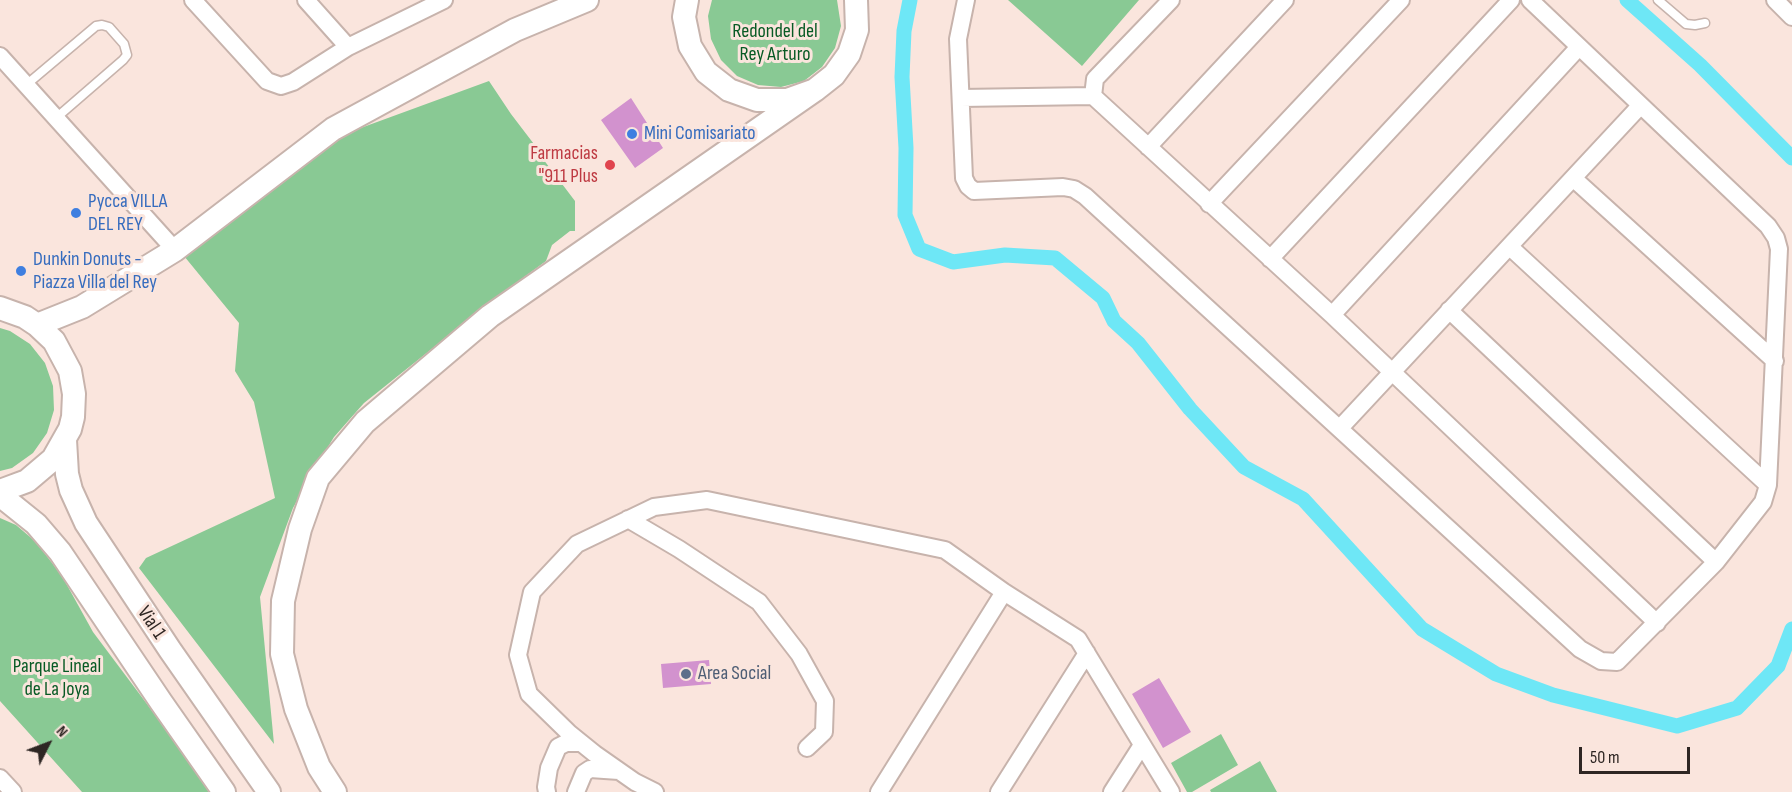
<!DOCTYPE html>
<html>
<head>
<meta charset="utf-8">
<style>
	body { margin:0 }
	#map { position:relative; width:1792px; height:792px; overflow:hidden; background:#fae5dd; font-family:"Sofia Sans Condensed",sans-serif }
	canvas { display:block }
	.north { position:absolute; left:18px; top:714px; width:60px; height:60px; -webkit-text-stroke:4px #fae5dd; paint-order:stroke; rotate:48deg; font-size:16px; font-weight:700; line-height:24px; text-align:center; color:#2e2623 }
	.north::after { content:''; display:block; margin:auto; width:21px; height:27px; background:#2e2623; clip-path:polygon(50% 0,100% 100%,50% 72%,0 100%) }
	.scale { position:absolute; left:1579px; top:747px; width:111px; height:27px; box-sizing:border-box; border:3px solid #2e2623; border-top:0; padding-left:8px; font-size:18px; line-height:21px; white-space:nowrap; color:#2e2623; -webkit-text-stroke:4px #fae5dd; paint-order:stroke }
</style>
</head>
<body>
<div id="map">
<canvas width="1792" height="792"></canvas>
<div class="north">N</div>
<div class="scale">50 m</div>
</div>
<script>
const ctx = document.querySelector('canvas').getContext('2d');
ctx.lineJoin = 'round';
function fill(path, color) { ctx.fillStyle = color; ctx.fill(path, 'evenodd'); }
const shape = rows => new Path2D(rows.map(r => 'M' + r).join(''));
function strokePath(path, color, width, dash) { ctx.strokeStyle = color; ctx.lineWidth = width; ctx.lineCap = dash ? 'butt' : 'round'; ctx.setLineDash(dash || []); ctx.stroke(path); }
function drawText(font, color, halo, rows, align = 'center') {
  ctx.font = font + ' "Sofia Sans Condensed",sans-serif'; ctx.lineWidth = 6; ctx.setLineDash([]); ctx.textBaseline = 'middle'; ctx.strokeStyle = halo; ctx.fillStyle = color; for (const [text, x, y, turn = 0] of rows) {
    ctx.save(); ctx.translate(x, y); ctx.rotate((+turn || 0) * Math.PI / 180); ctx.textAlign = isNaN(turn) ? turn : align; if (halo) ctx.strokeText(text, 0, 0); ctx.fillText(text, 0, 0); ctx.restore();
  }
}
fill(shape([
	[712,0,837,0,841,26,835,48,822,67,804,81,781,87,758,85,737,76,721,60,711,39,708,16],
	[1008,0,1139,0,1082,66],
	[489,81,511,114,540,152,540,155,575,201,575,231,570,231,552,245,546,261,493,300,364,403,334,437,312,473,293,508,260,597,274,744,139,568,146,558,275,498,254,402,235,371,239,323,184,256,347,133],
	[0,328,10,331,30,344,45,363,53,386,54,410,47,433,33,453,12,468,0,471],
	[0,518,16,525,36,542,62,576,93,632,213,792,82,792,0,701],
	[1221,734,1238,765,1192,792,1187,792,1171,763],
	[1260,761,1277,792,1211,792,1210,790]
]), '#89c994');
strokePath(shape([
	[910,0,904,31,902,77,906,148,905,215,919,249,953,262,1005,255,1055,258,1103,298,1114,321,1138,343,1190,409,1244,467,1303,499,1422,629,1496,674,1553,695,1677,726,1737,708,1778,666,1792,629],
	[1627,0,1700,65,1792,158]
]), '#6ee7f6', 15);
fill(shape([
	[631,98,663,148,635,168,601,120],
	[709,660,711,684,663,688,661,664],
	[1159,678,1191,732,1163,748,1132,694]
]), '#d292ce');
const lane = shape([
	[1658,0,1686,24,1695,25,1705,23],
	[26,85,96,26,102,25,109,27,124,44,127,55,123,60,56,118]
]);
const street = shape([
	[193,0,267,81,281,86,293,82,348,47,444,0],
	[306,0,348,47],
	[966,0,958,39,964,178,968,186,974,191,1063,187,1074,189,1085,196,1580,649,1601,661,1617,662,1716,562,1763,502,1768,485,1779,249,1776,238,1768,226,1530,0],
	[1775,0,1792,17],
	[0,56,175,250],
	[1093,96,1332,315,1657,623],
	[961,98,1093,96,1095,79,1171,0],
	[1148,147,1285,0],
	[1573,178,1775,361],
	[1209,204,1401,0],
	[1510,247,1768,485],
	[1270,259,1511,0],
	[1449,310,1716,562],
	[1332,315,1579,47],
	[1340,428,1640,106],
	[628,519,679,549,759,602,799,654,825,701,824,732,807,748],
	[0,778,13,792],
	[547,792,546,787,549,768,558,747,566,743,581,743],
	[576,792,584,773,590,769,619,771],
	[655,792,635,782,595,754,569,733,529,694,518,655,532,592,577,544,654,507,707,500,945,550,1004,592,1078,639,1171,792],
	[879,792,1004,592],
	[999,792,1087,653],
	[1112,792,1142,745]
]);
const secondary = shape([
	[687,0,684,17,690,46,706,72,729,90,757,100,787,100,815,90,834,75,849,54,857,30,856,0],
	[0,308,25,317,37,325,54,341,70,371,74,394,73,417,70,429,53,459,27,481,0,491],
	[37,325,82,307,175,250,333,129,515,30,587,0],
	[65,440,67,474,71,490,86,523,170,650,269,792],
	[0,495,36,524,60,552,161,702,224,792],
	[335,792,319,767,296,709,282,654,283,601,300,529,318,478,365,422,490,316,815,90]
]);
strokePath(lane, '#c7b3ac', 11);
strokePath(street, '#c7b3ac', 20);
strokePath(secondary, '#c7b3ac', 26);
strokePath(lane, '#fff', 8);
strokePath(street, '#fff', 16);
strokePath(secondary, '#fff', 22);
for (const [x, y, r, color] of [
	[632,134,6,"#3f7fe0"],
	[610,165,6,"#e0444e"],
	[76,213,6,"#3f7fe0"],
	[21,271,6,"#3f7fe0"],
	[686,674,6,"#5c6f8a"]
]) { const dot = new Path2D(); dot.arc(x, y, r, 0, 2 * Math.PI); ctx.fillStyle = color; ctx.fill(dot); strokePath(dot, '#fae5dd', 2); }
drawText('20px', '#075a24', '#fae5dd', [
	["Redondel del",775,32],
	["Rey Arturo",775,55],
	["Parque Lineal",57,667],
	["de La Joya",57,690]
]);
drawText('20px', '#366cbe', '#fae5dd', [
	["Mini Comisariato",644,134],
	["Pycca VILLA",88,202],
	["DEL REY",88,225],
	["Dunkin Donuts -",33,260],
	["Piazza Villa del Rey",33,283]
], 'left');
drawText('20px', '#be3a42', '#fae5dd', [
	["Farmacias",598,154],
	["\"911 Plus",598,177]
], 'right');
drawText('20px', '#2e2623', '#fae5dd', [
	["Vial 1",151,623,56]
]);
drawText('20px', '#4e5e75', '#fae5dd', [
	["Area Social",698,674]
], 'left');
</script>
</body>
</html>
